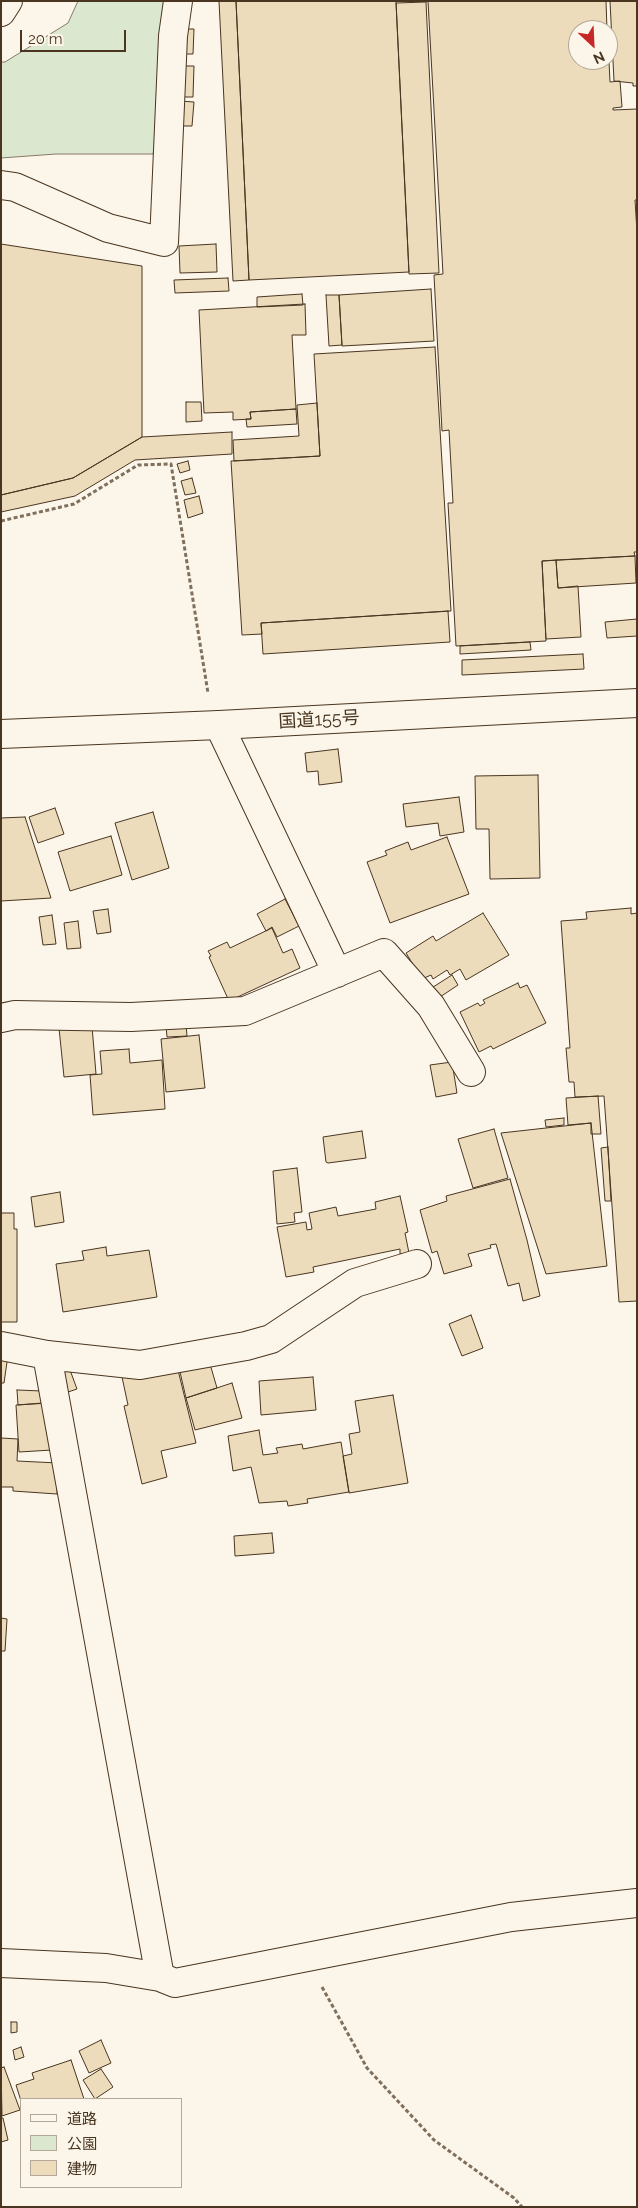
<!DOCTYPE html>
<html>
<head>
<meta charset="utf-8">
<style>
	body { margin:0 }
	#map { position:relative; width:638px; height:2208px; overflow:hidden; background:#fbf6e9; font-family:Raleway,"Noto Sans JP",sans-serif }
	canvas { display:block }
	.frame { position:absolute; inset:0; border:2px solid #4a3520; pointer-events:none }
	.legend { position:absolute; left:20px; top:2098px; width:162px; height:90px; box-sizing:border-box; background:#fbf6e9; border:1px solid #b4a999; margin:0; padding:6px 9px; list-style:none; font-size:15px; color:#4a3520 }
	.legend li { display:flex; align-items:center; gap:10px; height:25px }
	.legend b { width:25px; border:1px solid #b4a999 }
	.north { position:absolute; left:568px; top:20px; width:50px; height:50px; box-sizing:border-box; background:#fbf6e9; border:1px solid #b4a999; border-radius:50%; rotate:155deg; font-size:14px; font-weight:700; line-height:20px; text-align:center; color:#4a3520 }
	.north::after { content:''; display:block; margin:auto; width:18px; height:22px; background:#c62828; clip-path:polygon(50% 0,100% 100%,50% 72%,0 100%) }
	.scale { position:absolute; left:20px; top:30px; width:106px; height:22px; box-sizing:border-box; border:2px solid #4a3520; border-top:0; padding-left:6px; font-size:15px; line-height:18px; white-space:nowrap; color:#4a3520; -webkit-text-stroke:4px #fbf6e9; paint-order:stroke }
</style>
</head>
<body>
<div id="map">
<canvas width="638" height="2208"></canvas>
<div class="frame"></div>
<ul class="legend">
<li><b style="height:6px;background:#fbf6e9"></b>道路</li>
<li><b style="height:14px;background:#dce7d0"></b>公園</li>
<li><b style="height:14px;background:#ecdcbc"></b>建物</li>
</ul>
<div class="north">N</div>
<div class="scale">20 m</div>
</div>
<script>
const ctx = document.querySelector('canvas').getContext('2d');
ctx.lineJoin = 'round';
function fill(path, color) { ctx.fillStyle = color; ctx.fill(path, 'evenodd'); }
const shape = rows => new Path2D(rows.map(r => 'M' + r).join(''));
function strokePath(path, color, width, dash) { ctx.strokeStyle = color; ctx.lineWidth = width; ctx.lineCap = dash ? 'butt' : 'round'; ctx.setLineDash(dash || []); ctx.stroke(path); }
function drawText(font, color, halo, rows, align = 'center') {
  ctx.font = font + ' Raleway,"Noto Sans JP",sans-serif'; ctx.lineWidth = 4; ctx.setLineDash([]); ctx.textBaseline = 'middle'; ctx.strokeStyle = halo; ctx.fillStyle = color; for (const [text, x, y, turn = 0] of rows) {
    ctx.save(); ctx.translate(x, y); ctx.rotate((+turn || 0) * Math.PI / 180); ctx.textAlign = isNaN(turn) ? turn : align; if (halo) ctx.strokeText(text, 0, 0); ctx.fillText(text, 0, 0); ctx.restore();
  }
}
const green = shape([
	[78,1,186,1,153,154,56,154,1,158,1,62,5,62,68,23,78,1]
]);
fill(green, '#dce7d0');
strokePath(green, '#887966', 1);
const building = shape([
	[219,1,236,1,249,280,233,281,219,1],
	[236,1,396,1,409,272,249,280,236,1],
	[428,1,606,1,607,30,578,30,578,60,608,60,608,41,610,82,620,81,622,107,613,108,613,110,637,109,637,200,635,200,637,232,637,552,634,552,635,556,542,561,546,641,456,646,448,503,453,503,449,430,442,431,434,275,443,274,428,1],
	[610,1,637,1,637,86,633,86,633,83,614,81,610,1],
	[426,2,439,273,409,274,396,3,426,2],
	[184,29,194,29,193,54,182,54,184,29],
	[182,66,194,66,193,97,181,97,182,66],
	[180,101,194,102,192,126,179,126,180,101],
	[1,244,142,266,142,437,73,478,1,495,1,244],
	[216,244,217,272,180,273,179,246,216,244],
	[228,278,229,291,175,293,174,280,228,278],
	[431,289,434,341,342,346,339,295,431,289],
	[302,294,303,305,257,307,257,297,302,294],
	[326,295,339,295,342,345,329,346,326,295],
	[305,304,306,335,292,335,296,409,250,412,251,419,233,420,233,412,204,413,199,310,305,304],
	[435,347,451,611,261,623,262,634,242,635,231,461,320,456,314,354,435,347],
	[186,402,201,402,202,421,186,422,186,402],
	[317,403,320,456,234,461,233,440,299,436,297,405,317,403],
	[296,409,297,424,247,427,246,419,251,419,250,412,296,409],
	[232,432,232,454,135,460,75,496,1,512,1,495,73,478,142,437,232,432],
	[188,461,190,470,180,473,177,464,188,461],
	[192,478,196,493,185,495,181,481,192,478],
	[199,496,203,513,188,518,184,500,199,496],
	[635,556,636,583,558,588,556,560,635,556],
	[556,560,558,588,578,586,581,637,546,639,542,561,556,560],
	[448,611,450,642,263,654,261,623,448,611],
	[637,619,637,636,607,638,605,622,637,619],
	[530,642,531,650,460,654,460,646,530,642],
	[583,654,584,669,462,675,462,660,583,654],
	[338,749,342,782,319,785,318,771,307,772,305,753,338,749],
	[538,775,540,878,490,879,489,829,476,829,475,776,538,775],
	[459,797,464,832,440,836,438,823,406,827,403,804,459,797],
	[55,808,64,834,38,843,29,817,55,808],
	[153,812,169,868,132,880,115,823,153,812],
	[25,817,51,898,1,901,1,818,25,817],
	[111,836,122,875,70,891,58,852,111,836],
	[447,837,469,894,390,923,367,862,387,855,385,851,408,842,411,850,447,837],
	[285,899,299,926,277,937,272,927,266,931,257,914,285,899],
	[631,908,631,914,637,913,637,1301,619,1302,604,1096,575,1097,574,1082,569,1082,566,1048,570,1048,561,921,587,919,586,912,631,908],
	[108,909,111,932,97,934,93,911,108,909],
	[483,913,509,955,466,980,460,969,450,975,447,970,433,979,431,975,422,979,406,953,433,936,436,941,483,913],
	[52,915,56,944,43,945,39,917,52,915],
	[78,921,81,948,67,949,64,923,78,921],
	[272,928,283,953,292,949,300,968,229,1001,209,957,211,956,208,951,227,942,230,948,272,928],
	[452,975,458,985,437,999,430,989,452,975],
	[518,983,520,988,527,985,546,1023,493,1049,491,1046,479,1052,460,1012,478,1003,480,1006,485,1003,483,1000,518,983],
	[186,1024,187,1036,167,1037,166,1026,186,1024],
	[92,1026,96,1074,64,1077,59,1028,92,1026],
	[199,1035,205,1088,166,1092,161,1039,199,1035],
	[129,1049,130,1063,162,1060,165,1109,93,1115,90,1075,102,1074,100,1051,129,1049],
	[452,1062,457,1093,436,1097,430,1065,452,1062],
	[598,1096,601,1134,591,1134,591,1123,568,1125,566,1098,598,1096],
	[564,1118,564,1125,546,1127,545,1120,564,1118],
	[591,1123,607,1266,546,1274,501,1133,591,1123],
	[494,1129,508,1178,473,1188,458,1139,494,1129],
	[362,1131,366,1158,328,1163,326,1162,323,1137,362,1131],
	[608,1147,611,1201,605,1201,601,1148,608,1147],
	[297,1168,302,1212,294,1213,295,1222,277,1224,273,1171,297,1168],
	[510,1179,527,1240,540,1296,523,1301,519,1283,508,1286,496,1244,490,1245,491,1248,468,1254,472,1266,444,1274,437,1251,432,1253,420,1210,447,1201,446,1196,510,1179],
	[60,1192,64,1222,35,1227,31,1197,60,1192],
	[400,1196,408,1232,405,1233,409,1253,400,1254,400,1249,313,1267,314,1272,286,1277,277,1227,306,1222,307,1230,312,1229,309,1213,336,1207,338,1216,376,1209,375,1202,400,1196],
	[1,1213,14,1213,14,1229,17,1229,17,1322,1,1322,1,1213],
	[106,1247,107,1256,149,1250,157,1297,63,1312,56,1264,84,1260,82,1251,106,1247],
	[471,1315,483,1348,462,1356,449,1324,471,1315],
	[1,1354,8,1355,4,1383,1,1383,1,1354],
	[210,1364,217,1388,186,1398,180,1372,210,1364],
	[70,1370,77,1389,65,1393,59,1374,70,1370],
	[178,1370,196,1443,161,1451,167,1477,142,1484,124,1406,128,1405,122,1377,178,1370],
	[313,1377,316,1410,261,1415,259,1381,313,1377],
	[232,1383,242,1418,195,1430,186,1398,232,1383],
	[17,1390,42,1391,42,1403,18,1405,17,1390],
	[393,1395,408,1483,349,1493,343,1456,352,1454,349,1434,360,1432,355,1401,393,1395],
	[49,1403,52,1450,19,1452,16,1405,49,1403],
	[259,1430,263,1455,278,1453,276,1448,302,1444,303,1449,341,1442,349,1492,307,1499,308,1503,288,1506,287,1501,259,1503,251,1467,233,1471,228,1436,259,1430],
	[1,1438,18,1439,17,1461,58,1463,57,1494,13,1491,13,1487,1,1487,1,1438],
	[272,1533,274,1553,235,1556,234,1536,272,1533],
	[1,1618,7,1619,5,1651,1,1651,1,1618],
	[11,2022,17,2022,17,2032,11,2033,11,2022],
	[101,2040,111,2063,89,2073,79,2051,101,2040],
	[21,2047,24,2057,15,2060,13,2050,21,2047],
	[71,2060,84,2099,21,2099,21,2101,16,2085,34,2079,32,2073,71,2060],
	[4,2067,20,2110,2,2116,1,2068,4,2067],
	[101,2069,113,2087,95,2099,83,2080,101,2069],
	[1,2118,3,2118,8,2140,1,2142,1,2118]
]);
fill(building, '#ecdcbc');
strokePath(building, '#4a3520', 1);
const street = shape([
	[1,12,8,1],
	[1,185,15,187,108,228,164,242,173,36,178,1],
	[219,725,337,973],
	[1,1018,15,1015,131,1017,245,1011,384,953,431,1006,471,1072],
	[1,1346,47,1355,140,1365,246,1346,271,1339,355,1283,417,1264],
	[47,1355,160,1977],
	[1,1963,106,1968,160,1977,175,1983,511,1917,637,1903]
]);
const highway = shape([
	[1,734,219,725,637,703]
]);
strokePath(street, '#4a3520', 30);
strokePath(highway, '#4a3520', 30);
strokePath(shape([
	[1,521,74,504,138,465,171,464,208,693],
	[322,1987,367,2068,434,2140,514,2198,522,2207]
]), '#7f6f5c', 3, [4, 2.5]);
strokePath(street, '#fbf6e9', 28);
strokePath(highway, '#fbf6e9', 28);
drawText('18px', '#4a3520', '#fbf6e9', [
	["国道155号",319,720,-3]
]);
</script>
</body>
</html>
